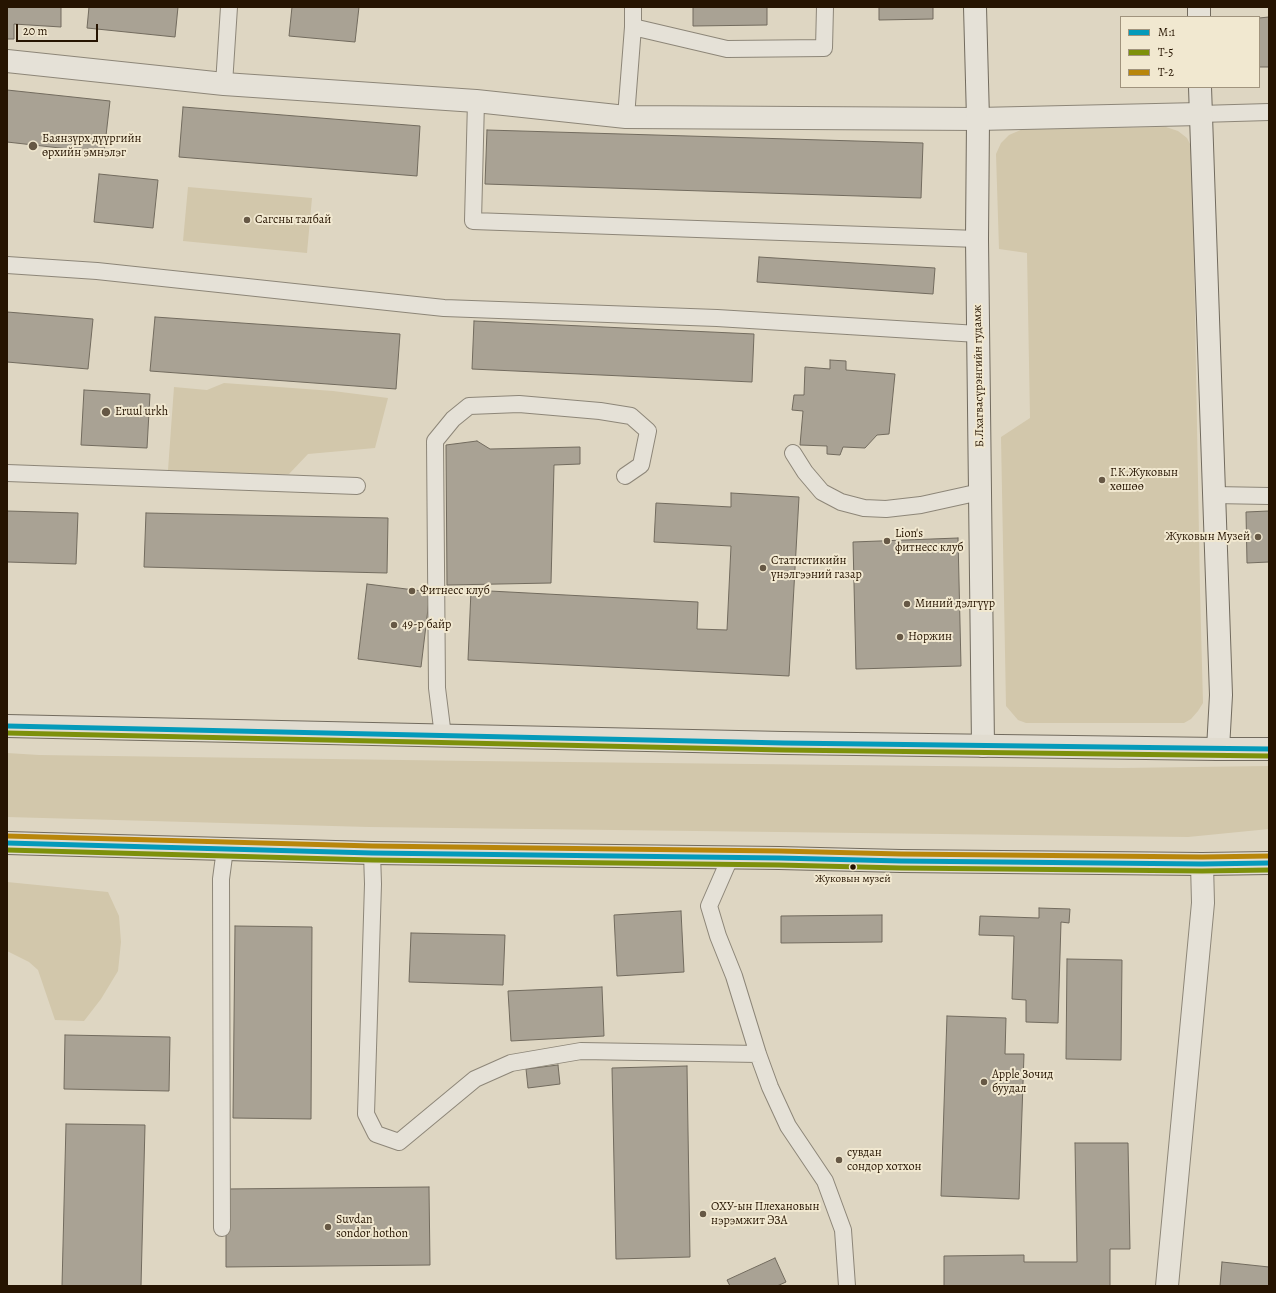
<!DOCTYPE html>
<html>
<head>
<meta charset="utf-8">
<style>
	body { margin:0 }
	#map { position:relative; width:1276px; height:1293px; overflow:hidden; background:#ded6c2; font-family:Alegreya,serif }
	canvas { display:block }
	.frame { position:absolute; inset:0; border:8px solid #261401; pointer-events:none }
	.legend { position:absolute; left:1120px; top:16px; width:140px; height:72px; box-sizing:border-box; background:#f1e8d0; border:1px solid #a0937d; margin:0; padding:5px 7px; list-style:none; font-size:12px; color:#261401 }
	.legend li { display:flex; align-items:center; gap:8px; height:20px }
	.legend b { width:20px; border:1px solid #a0937d }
	.scale { position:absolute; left:16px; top:24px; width:82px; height:18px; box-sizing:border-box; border:2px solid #261401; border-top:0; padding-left:5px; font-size:12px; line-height:14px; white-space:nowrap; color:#261401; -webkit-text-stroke:3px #f1e8d0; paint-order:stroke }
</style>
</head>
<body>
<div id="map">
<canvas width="1276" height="1293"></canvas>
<div class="frame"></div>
<ul class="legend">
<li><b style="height:5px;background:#049aba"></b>М:1</li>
<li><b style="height:5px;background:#7d900b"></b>Т-5</li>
<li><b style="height:5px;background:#b8860b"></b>Т-2</li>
</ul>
<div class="scale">20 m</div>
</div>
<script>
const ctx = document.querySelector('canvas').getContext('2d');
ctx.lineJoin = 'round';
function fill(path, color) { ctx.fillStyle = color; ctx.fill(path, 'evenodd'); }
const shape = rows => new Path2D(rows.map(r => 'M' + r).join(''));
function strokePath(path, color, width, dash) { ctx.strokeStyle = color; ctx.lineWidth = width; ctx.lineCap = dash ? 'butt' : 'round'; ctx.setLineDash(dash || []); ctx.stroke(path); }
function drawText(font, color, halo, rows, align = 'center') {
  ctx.font = font + ' Alegreya,serif'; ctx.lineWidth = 4; ctx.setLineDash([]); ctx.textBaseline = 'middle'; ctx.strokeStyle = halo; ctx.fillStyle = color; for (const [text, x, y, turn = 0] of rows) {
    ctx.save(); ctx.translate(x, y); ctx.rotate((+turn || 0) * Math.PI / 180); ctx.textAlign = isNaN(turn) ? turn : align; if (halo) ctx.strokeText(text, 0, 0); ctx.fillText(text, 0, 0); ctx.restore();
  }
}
fill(shape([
	[1166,127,1178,131,1187,138,1192,148,1200,591,1203,703,1198,711,1191,719,1184,723,1026,723,1018,720,1006,706,1001,437,1030,418,1027,253,999,249,996,154,1001,143,1009,135,1023,129],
	[188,187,312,198,307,253,183,241],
	[224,383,333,391,388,398,375,448,308,454,289,474,254,476,168,470,174,387,207,390],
	[7,753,39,755,475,761,1121,768,1269,766,1269,829,1188,837,369,827,7,817],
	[7,882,108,892,119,916,121,942,118,971,101,999,84,1021,55,1020,38,970,29,962,7,951]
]), '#d2c7ab');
const building = shape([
	[7,7,61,7,61,27,14,24,14,39,7,39,7,7],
	[89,7,178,7,175,37,87,28,89,7],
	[292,7,359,7,355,42,289,36,292,7],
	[693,7,767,7,767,25,693,26,693,7],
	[879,7,933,7,933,19,879,20,879,7],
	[1269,17,1269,67,1259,67,1259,18,1269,17],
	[7,90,110,101,104,153,7,142,7,90],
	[183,107,420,126,417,176,179,157,183,107],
	[487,130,923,143,921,198,485,184,487,130],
	[99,174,158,180,153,228,94,222,99,174],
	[759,257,935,268,933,294,757,282,759,257],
	[7,312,93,319,88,369,7,362,7,312],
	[155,317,400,334,396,389,150,371,155,317],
	[474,321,754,334,752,382,472,369,474,321],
	[830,360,846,361,846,370,895,374,889,434,877,435,865,448,843,447,840,455,827,454,827,446,800,445,803,411,792,410,794,395,804,395,805,367,830,369,830,360],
	[84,390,150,394,147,448,81,445,84,390],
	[477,441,490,449,580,447,580,464,554,465,551,583,447,585,446,445,477,441],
	[731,493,799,497,789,676,468,660,471,590,698,602,697,629,727,630,731,546,654,542,656,503,731,507,731,493],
	[7,511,78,513,76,564,7,562,7,511],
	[1269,511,1269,562,1247,563,1246,512,1269,511],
	[146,513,388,518,387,573,144,567,146,513],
	[958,538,961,666,856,669,853,542,958,538],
	[367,584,430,592,421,667,358,659,367,584],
	[1039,908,1070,909,1069,923,1061,922,1058,1023,1026,1022,1026,1000,1012,999,1014,936,979,935,980,916,1039,918,1039,908],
	[681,911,684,972,617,976,614,915,681,911],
	[882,915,882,942,781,943,781,916,882,915],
	[235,926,312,927,311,1119,233,1118,235,926],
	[411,933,505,935,503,985,409,982,411,933],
	[1067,959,1122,960,1121,1060,1066,1059,1067,959],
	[602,987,604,1036,511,1041,508,991,602,987],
	[947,1016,1006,1018,1005,1054,1024,1054,1019,1199,941,1196,947,1016],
	[65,1035,170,1037,169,1091,64,1089,65,1035],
	[558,1065,560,1084,528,1088,526,1069,558,1065],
	[687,1066,690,1257,616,1259,612,1068,687,1066],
	[66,1124,145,1125,141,1286,62,1286,66,1124],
	[1075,1143,1128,1143,1130,1249,1110,1249,1110,1286,944,1286,944,1256,1024,1255,1024,1262,1077,1262,1075,1143],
	[429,1187,430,1265,226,1267,226,1189,429,1187],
	[775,1258,786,1282,777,1286,730,1286,727,1280,775,1258],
	[1222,1262,1269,1267,1269,1286,1220,1286,1222,1262]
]);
fill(building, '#a9a294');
strokePath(building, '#726b5e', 1);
const lane = shape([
	[633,27,633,7],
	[224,84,229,7],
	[476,101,473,221,977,239],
	[1200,114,1269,112],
	[626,117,633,27,727,49,824,48,825,7],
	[7,265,97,271,444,308,717,318,978,334],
	[793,453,805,472,822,492,841,502,864,508,886,509,921,505,980,492],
	[7,473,357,486],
	[1214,495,1269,496],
	[443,736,437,688,435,441,453,419,469,406,519,404,600,411,631,416,648,431,641,465,625,476],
	[372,853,373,884,366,1114,376,1134,399,1142,475,1079,511,1063,581,1051,758,1054],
	[730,858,709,906,718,936,734,976,758,1054,770,1087,788,1126,825,1181,843,1230,847,1286],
	[222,1228,221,879,225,849]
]);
const street = shape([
	[7,61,224,84,476,101,626,117,978,119,1200,114],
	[1167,1286,1203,903,1202,864]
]);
const secondary = shape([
	[975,7,978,119,977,239,983,746],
	[1199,7,1199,17],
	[1200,87,1221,695,1218,749]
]);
const highway = shape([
	[7,726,784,743,1218,749,1269,749],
	[7,843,372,853,779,858,901,861,1202,864,1269,863]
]);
strokePath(lane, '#8d8678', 18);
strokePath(street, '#8d8678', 24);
strokePath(secondary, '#726b5e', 24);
strokePath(highway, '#726b5e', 24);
strokePath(lane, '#e5e1d7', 16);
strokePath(street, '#e5e1d7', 22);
strokePath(secondary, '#e5e1d7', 22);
strokePath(highway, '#e1dcd0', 22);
strokePath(shape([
	[7,726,784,743,1269,749],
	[7,843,372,853,779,858,901,861,1202,864,1269,863]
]), '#049aba', 5);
strokePath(shape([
	[7,733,784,750,1269,756],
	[7,850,372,860,779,865,901,868,1202,871,1269,870]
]), '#7d900b', 5);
strokePath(shape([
	[7,836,372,846,779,851,901,854,1202,857,1269,856]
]), '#b8860b', 5);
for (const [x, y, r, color] of [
	[33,146,5,"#665845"],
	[247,220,4,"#665845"],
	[106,412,5,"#665845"],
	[1102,480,4,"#665845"],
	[1258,537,4,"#665845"],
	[887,541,4,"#665845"],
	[763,568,4,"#665845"],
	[412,591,4,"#665845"],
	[907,604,4,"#665845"],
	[394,625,4,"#665845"],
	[900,637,4,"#665845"],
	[853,867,3.5,"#261401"],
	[984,1082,4,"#665845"],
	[839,1160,4,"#665845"],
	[703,1214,4,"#665845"],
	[328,1227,4,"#665845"]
]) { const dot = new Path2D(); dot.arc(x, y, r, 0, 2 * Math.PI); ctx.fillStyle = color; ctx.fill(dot); strokePath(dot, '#f1e8d0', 1.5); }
drawText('11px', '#261401', '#f1e8d0', [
	["Жуковын музей",853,879]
]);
drawText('12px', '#261401', '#f1e8d0', [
	["Баянзүрх дүүргийн",42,139],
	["өрхийн эмнэлэг",42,153],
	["Сагсны талбай",255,220],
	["Eruul urkh",115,412],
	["Г.К.Жуковын",1110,473],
	["хөшөө",1110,487],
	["Lion's",895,534],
	["фитнесс клуб",895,548],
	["Жуковын Музей",1250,537,"right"],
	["Статистикийн",771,561],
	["үнэлгээний газар",771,575],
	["Фитнесс клуб",420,591],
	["Миний дэлгүүр",915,604],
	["49-р байр",402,625],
	["Норжин",908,637],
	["Apple Зочид",992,1075],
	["буудал",992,1089],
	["сувдан",847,1153],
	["сондор хотхон",847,1167],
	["ОХУ-ын Плехановын",711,1207],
	["нэрэмжит ЭЗА",711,1221],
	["Suvdan",336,1220],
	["sondor hothon",336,1234]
], 'left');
drawText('12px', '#261401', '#f1e8d0', [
	["Б.Лхагвасүрэнгийн гудамж",979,376,-91]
]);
</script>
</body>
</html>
